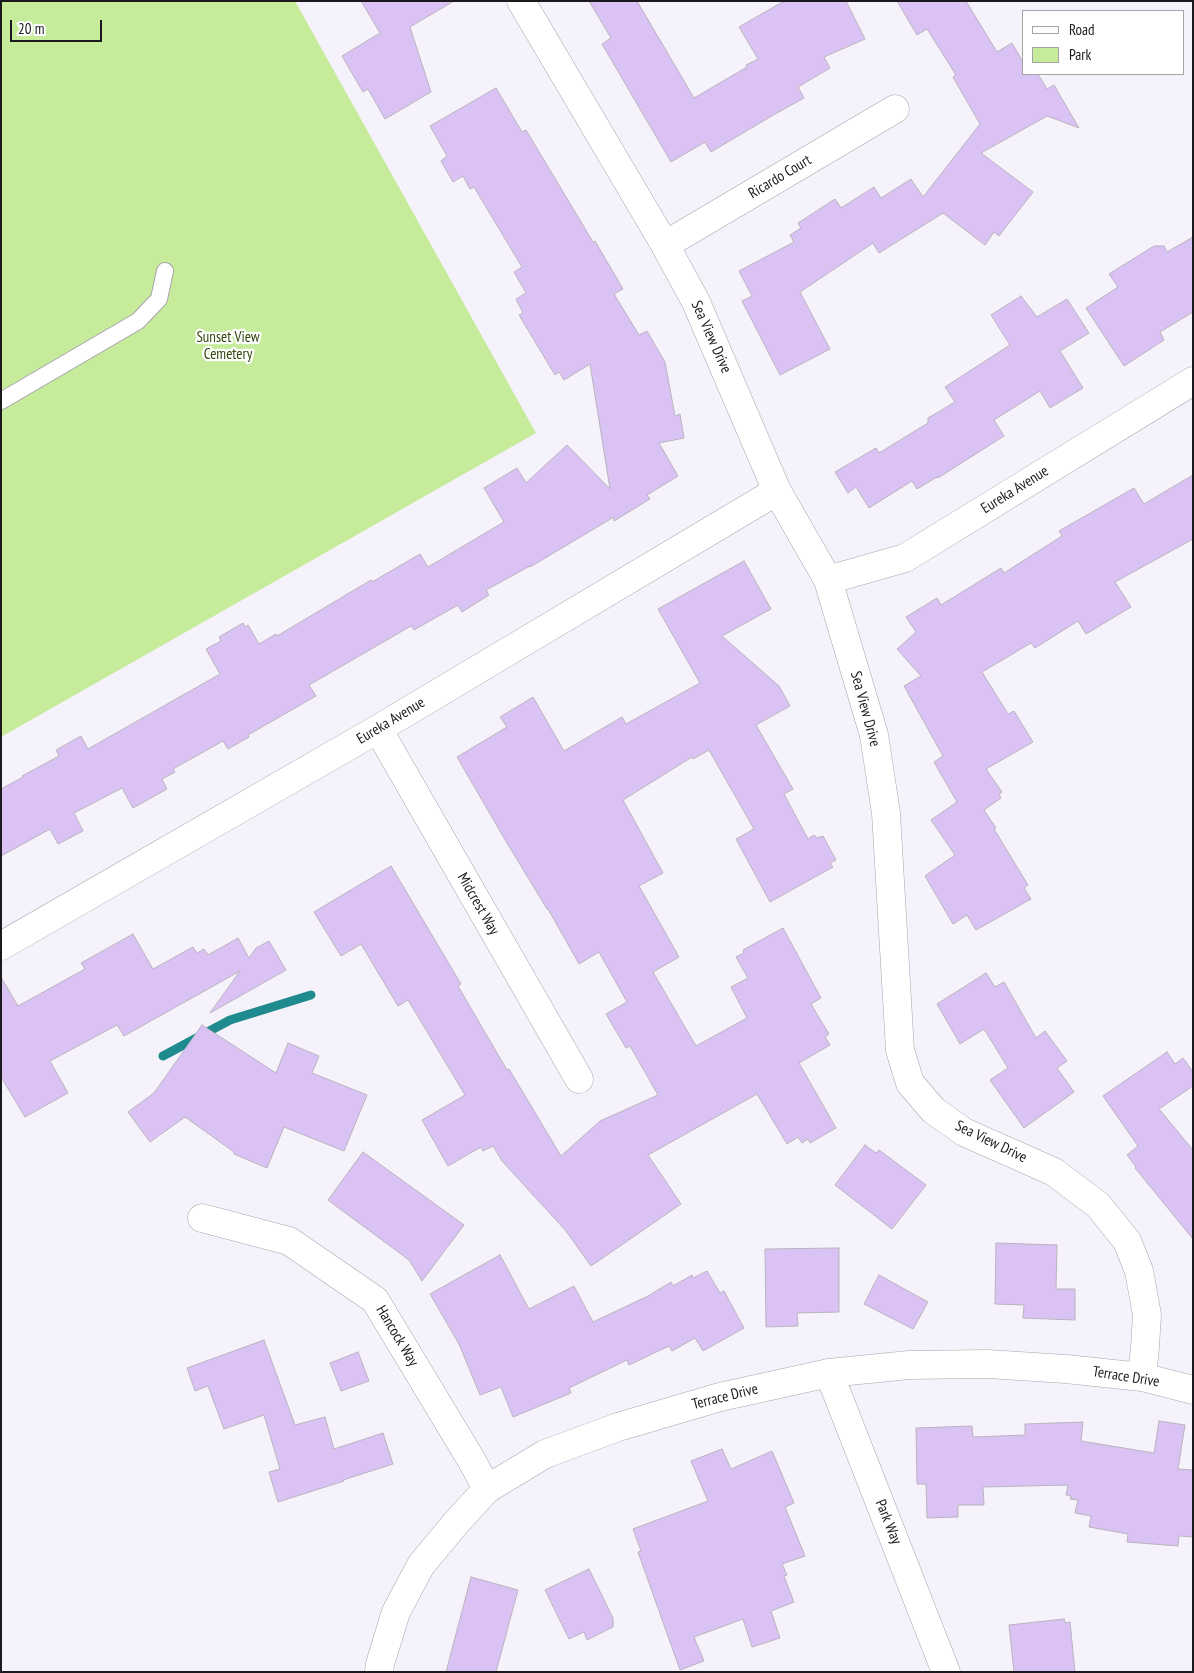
<!DOCTYPE html>
<html>
<head>
<meta charset="utf-8">
<style>
	body { margin:0 }
	#map { position:relative; width:1194px; height:1673px; overflow:hidden; background:#f6f2fb; font-family:"PT Sans Narrow",sans-serif }
	canvas { display:block }
	.frame { position:absolute; inset:0; border:2px solid #1b191d; pointer-events:none }
	.legend { position:absolute; left:1022px; top:10px; width:162px; height:65px; box-sizing:border-box; background:#fff; border:1px solid #a4a3a5; margin:0; padding:6px 9px; list-style:none; font-size:15px; color:#1b191d }
	.legend li { display:flex; align-items:center; gap:10px; height:25px }
	.legend b { width:25px; border:1px solid #a4a3a5 }
	.scale { position:absolute; left:10px; top:20px; width:92px; height:22px; box-sizing:border-box; border:2px solid #1b191d; border-top:0; padding-left:6px; font-size:15px; line-height:18px; white-space:nowrap; color:#1b191d; -webkit-text-stroke:4px #fff; paint-order:stroke }
</style>
</head>
<body>
<div id="map">
<canvas width="1194" height="1673"></canvas>
<div class="frame"></div>
<ul class="legend">
<li><b style="height:6px;background:#fff"></b>Road</li>
<li><b style="height:14px;background:#c6eb9b"></b>Park</li>
</ul>
<div class="scale">20 m</div>
</div>
<script>
const ctx = document.querySelector('canvas').getContext('2d');
ctx.lineJoin = 'round';
function fill(path, color) { ctx.fillStyle = color; ctx.fill(path, 'evenodd'); }
const shape = rows => new Path2D(rows.map(r => 'M' + r).join(''));
function strokePath(path, color, width, dash) { ctx.strokeStyle = color; ctx.lineWidth = width; ctx.lineCap = dash ? 'butt' : 'round'; ctx.setLineDash(dash || []); ctx.stroke(path); }
function drawText(font, color, halo, rows, align = 'center') {
  ctx.font = font + ' "PT Sans Narrow",sans-serif'; ctx.lineWidth = 4.5; ctx.setLineDash([]); ctx.textBaseline = 'middle'; ctx.strokeStyle = halo; ctx.fillStyle = color; for (const [text, x, y, turn = 0] of rows) {
    ctx.save(); ctx.translate(x, y); ctx.rotate((+turn || 0) * Math.PI / 180); ctx.textAlign = isNaN(turn) ? turn : align; if (halo) ctx.strokeText(text, 0, 0); ctx.fillText(text, 0, 0); ctx.restore();
  }
}
fill(shape([
	[1,1,295,1,536,433,1,737]
]), '#c6eb9b');
strokePath(shape([
	[163,1056,230,1020,311,995]
]), '#208b8e', 9);
const building = shape([
	[361,1,454,1,410,27,431,92,385,119,368,89,363,92,342,56,380,33,361,1],
	[589,1,637,1,694,98,747,67,746,65,758,59,739,27,784,1,846,1,865,39,824,57,830,68,798,87,804,98,775,114,711,152,705,142,671,162,602,44,611,38,589,1],
	[897,1,966,1,997,52,1012,43,1023,62,1023,74,1038,74,1047,89,1054,85,1079,128,1047,116,981,153,1033,192,999,236,994,232,985,245,943,213,879,253,873,243,800,292,830,349,780,375,742,301,752,296,739,271,794,242,790,235,801,228,798,223,835,199,841,208,874,187,881,198,911,179,923,197,980,124,953,77,956,75,927,29,917,35,897,1],
	[496,88,522,132,526,130,593,242,595,241,623,289,614,294,639,335,647,331,665,362,675,416,680,414,684,438,659,443,678,476,647,495,650,499,614,521,614,517,530,567,530,566,486,590,489,595,462,612,458,605,414,630,411,626,309,685,316,696,248,735,249,737,228,749,223,741,173,769,175,772,162,779,167,789,133,808,122,788,74,813,83,831,58,844,50,829,1,856,1,789,23,777,22,776,59,756,56,750,81,736,88,749,220,674,206,649,221,641,219,637,243,623,245,627,248,625,259,644,276,634,277,636,371,580,372,582,420,554,428,567,504,522,484,488,517,468,526,483,567,445,610,489,590,364,564,380,559,372,555,375,519,315,523,313,516,299,526,293,514,272,522,267,474,187,470,189,463,176,453,182,441,161,447,156,430,126,496,88],
	[1193,237,1193,312,1160,332,1164,340,1124,366,1086,308,1118,287,1109,274,1154,246,1164,246,1167,252,1193,237],
	[1021,296,1037,317,1067,299,1089,333,1060,351,1083,388,1050,408,1040,391,994,420,1004,436,938,478,937,477,917,489,912,481,869,508,856,487,848,493,835,472,876,448,879,453,928,423,928,418,955,402,945,387,1010,345,991,315,1021,296],
	[1193,475,1193,539,1115,582,1131,607,1086,634,1078,621,1035,648,1031,643,982,672,1008,714,1014,711,1033,742,986,769,1002,792,999,794,1001,798,984,810,996,828,994,829,1028,885,1024,888,1031,899,976,930,967,915,953,924,925,876,955,855,931,820,957,802,934,762,943,756,904,686,921,676,897,649,916,632,906,617,937,598,941,605,1001,568,1004,573,1062,536,1059,531,1134,488,1144,504,1193,475],
	[744,561,771,609,722,636,779,686,790,706,756,725,793,789,784,794,808,839,814,835,817,838,823,836,836,860,830,863,833,867,770,902,736,839,754,829,709,750,693,759,692,757,623,800,663,873,639,886,679,957,653,972,696,1046,747,1018,731,987,748,978,736,957,744,953,743,950,783,928,821,998,811,1004,829,1034,825,1037,830,1045,799,1063,836,1128,810,1143,808,1139,802,1143,798,1137,787,1144,757,1094,648,1155,681,1204,591,1266,566,1231,502,1161,493,1146,483,1151,481,1147,448,1166,422,1120,465,1095,408,1000,398,1006,361,944,341,956,314,912,391,866,461,984,458,986,507,1070,509,1069,561,1156,600,1121,658,1095,630,1046,626,1048,606,1014,627,1002,599,952,579,964,548,909,547,909,504,838,457,757,507,727,500,717,533,697,564,751,622,717,626,724,700,683,658,609,744,561],
	[133,934,153,969,193,947,197,953,204,949,208,955,238,938,249,958,256,948,269,941,286,970,210,1013,240,971,124,1036,117,1025,50,1061,68,1093,25,1117,1,1077,1,977,18,1006,85,969,81,963,133,934],
	[986,973,995,987,1004,982,1036,1038,1045,1031,1067,1061,1057,1068,1074,1092,1024,1128,990,1080,1008,1068,984,1029,960,1044,937,1004,986,973],
	[202,1025,276,1073,288,1043,319,1056,312,1073,367,1095,344,1151,284,1127,267,1168,234,1154,234,1152,185,1117,150,1142,128,1112,154,1093,202,1025],
	[1167,1052,1175,1064,1183,1058,1193,1072,1193,1086,1159,1109,1193,1150,1193,1239,1135,1168,1136,1167,1127,1155,1138,1146,1103,1096,1167,1052],
	[865,1145,876,1153,879,1150,926,1185,892,1229,835,1185,865,1145],
	[363,1152,464,1225,422,1281,409,1260,328,1200,363,1152],
	[996,1243,1057,1245,1056,1289,1075,1289,1075,1320,1023,1318,1024,1305,995,1304,996,1243],
	[839,1248,839,1312,797,1313,798,1326,766,1327,765,1249,839,1248],
	[500,1255,529,1309,574,1286,593,1322,648,1296,671,1282,673,1286,692,1275,693,1278,707,1271,720,1293,724,1291,744,1328,703,1351,695,1338,672,1351,669,1346,629,1365,627,1360,569,1388,571,1393,513,1417,501,1387,480,1395,459,1344,430,1294,500,1255],
	[879,1275,928,1302,913,1329,864,1304,879,1275],
	[264,1340,295,1425,325,1417,334,1449,383,1433,393,1464,343,1480,344,1481,278,1502,269,1472,280,1469,264,1415,224,1429,208,1386,195,1391,187,1368,264,1340],
	[358,1352,369,1381,341,1391,330,1363,358,1352],
	[1159,1421,1185,1425,1178,1469,1193,1470,1193,1537,1179,1536,1178,1546,1127,1542,1128,1534,1089,1527,1091,1516,1075,1513,1078,1500,1070,1499,1071,1496,1066,1495,1068,1485,983,1487,984,1505,958,1505,958,1517,927,1518,926,1484,917,1484,916,1428,972,1426,973,1437,1025,1435,1025,1424,1083,1422,1081,1441,1154,1453,1159,1421],
	[722,1449,731,1469,772,1451,794,1503,785,1507,805,1556,782,1564,787,1575,784,1576,794,1602,771,1611,780,1638,752,1647,743,1619,694,1637,704,1661,680,1670,638,1552,641,1551,633,1529,708,1501,691,1461,722,1449],
	[589,1569,613,1618,613,1627,587,1640,584,1632,569,1639,545,1590,589,1569],
	[471,1577,518,1590,496,1672,446,1672,471,1577],
	[1064,1619,1065,1623,1070,1622,1075,1672,1014,1672,1009,1625,1064,1619]
]);
fill(building, '#dac3f4');
strokePath(building, '#b8b4bc', 1);
const service = shape([
	[1,401,138,321,159,299,165,271]
]);
const minor = shape([
	[521,1,665,245,696,302,777,491,828,580,874,735,886,813,900,1050,910,1083,933,1110,964,1132,1054,1172,1098,1205,1127,1241,1139,1271,1147,1315,1145,1347,1142,1377],
	[665,245,895,109],
	[828,580,905,558,1193,381],
	[378,729,579,1079],
	[1,946,378,729,777,491],
	[202,1218,289,1241,375,1300,472,1461,487,1489],
	[829,1373,946,1672],
	[379,1672,380,1664,396,1612,421,1565,455,1524,487,1489,545,1454,618,1427,720,1397,829,1373,909,1365,988,1364,1066,1369,1142,1377,1193,1390]
]);
strokePath(service, '#a8a4ac', 18);
strokePath(minor, '#a8a4ac', 29);
strokePath(service, '#fff', 16);
strokePath(minor, '#fff', 28);
drawText('15px', '#1b191d', '#fff', [
	["Ricardo Court",780,177,-31],
	["Sea View Drive",711,337,66],
	["Eureka Avenue",1015,490,-32],
	["Sea View Drive",865,709,75],
	["Eureka Avenue",391,721,-31],
	["Midcrest Way",478,904,60],
	["Sea View Drive",991,1142,26],
	["Hancock Way",397,1336,59],
	["Terrace Drive",1126,1377,9],
	["Terrace Drive",725,1397,-14],
	["Park Way",888,1522,68]
]);
drawText('15px', '#304709', '#fff', [
	["Sunset View",228,338],
	["Cemetery",228,355]
]);
</script>
</body>
</html>
